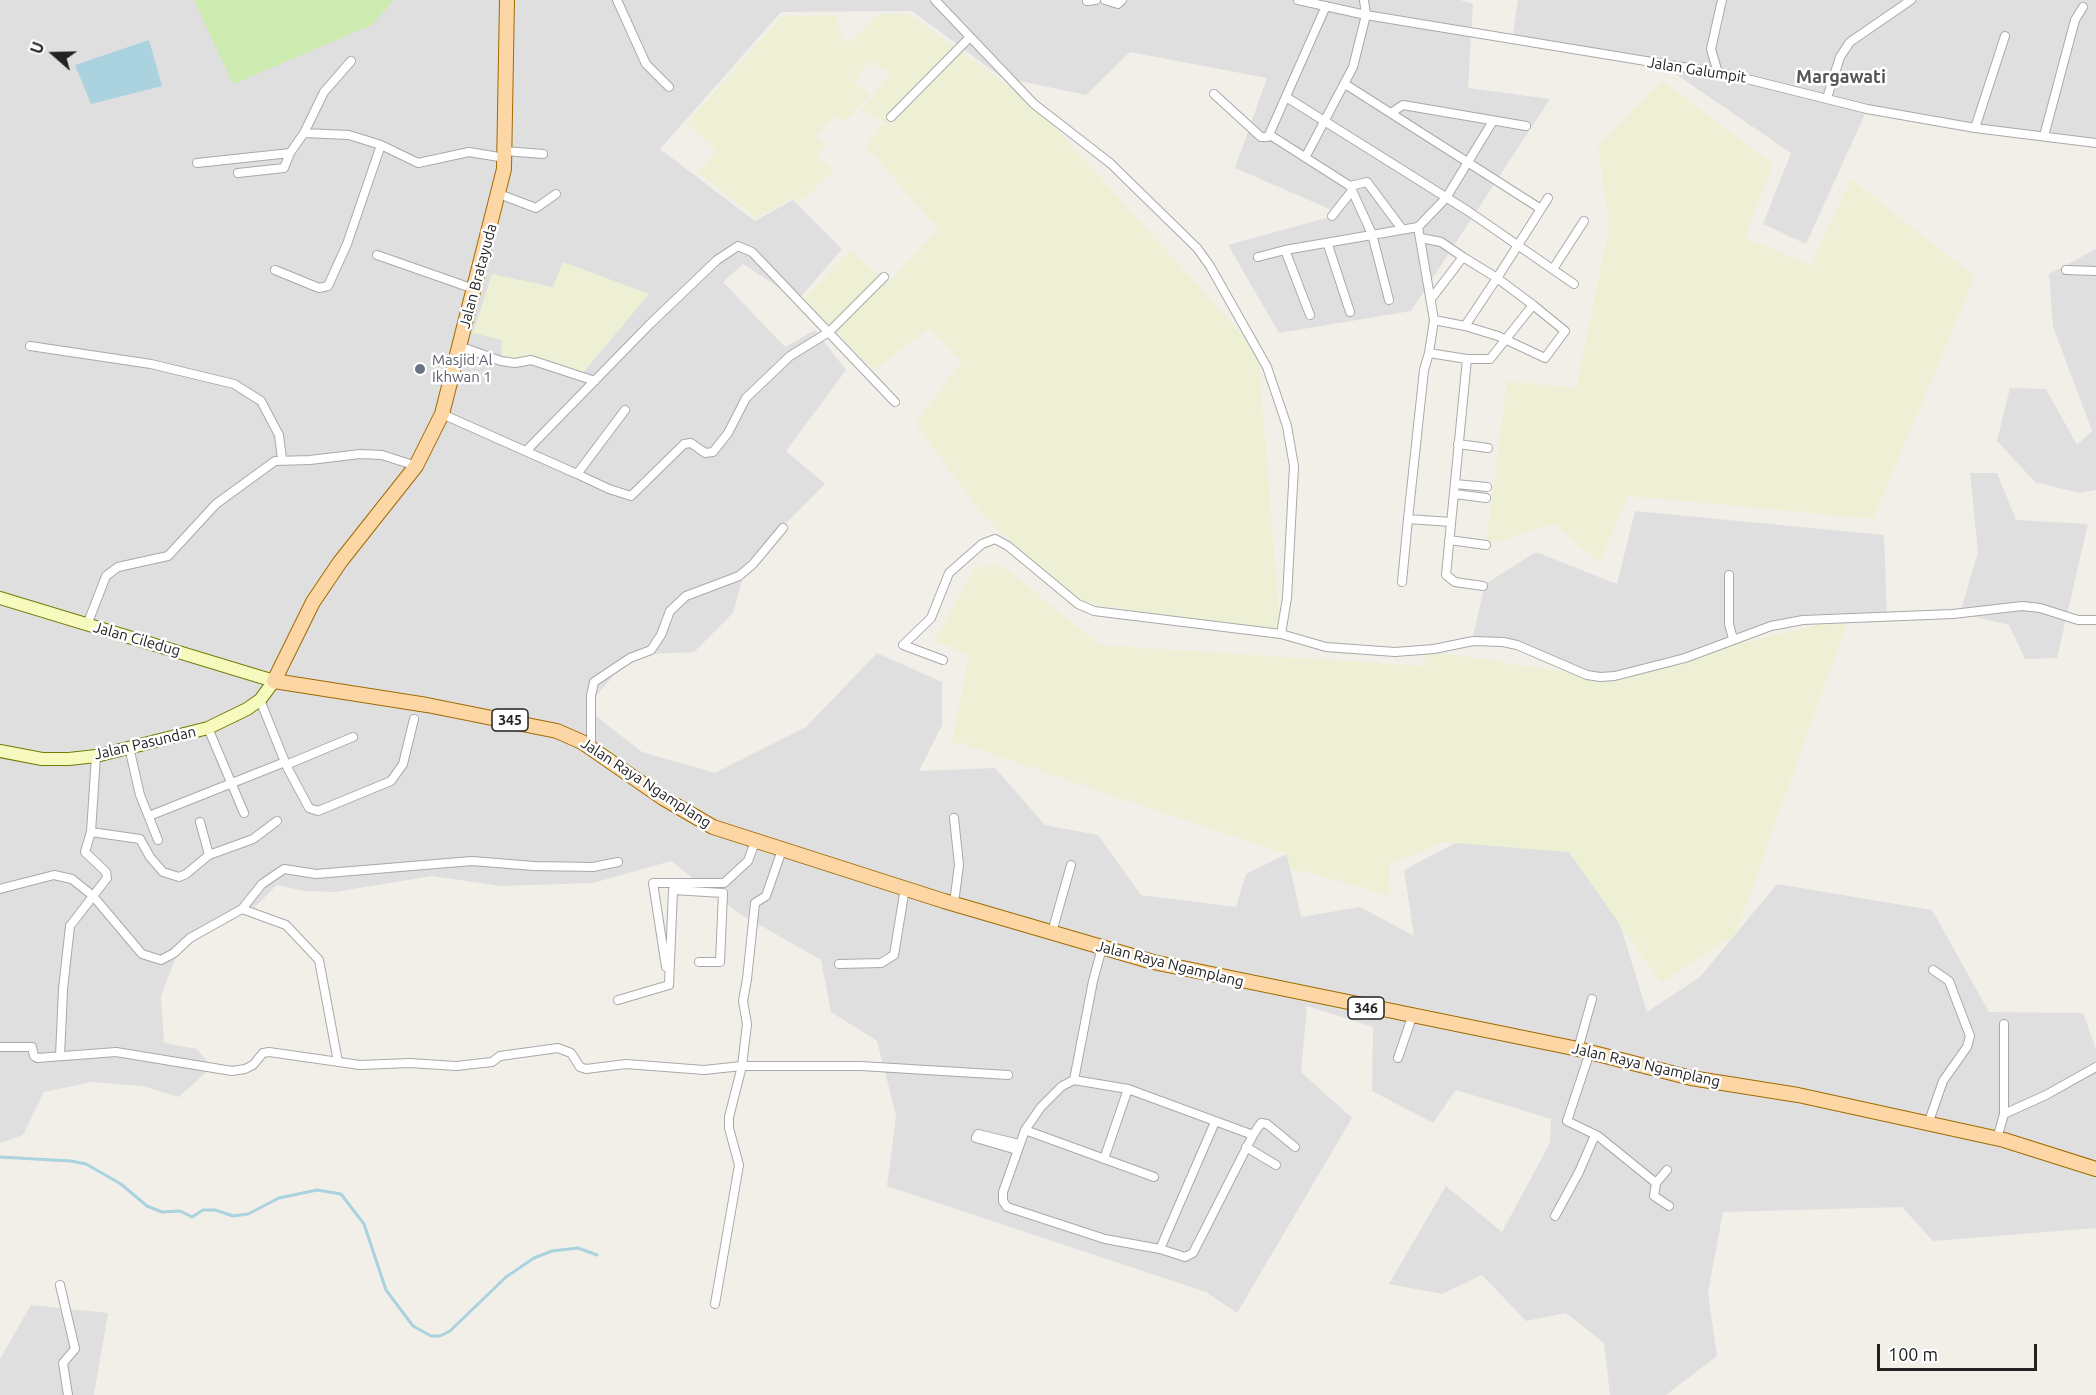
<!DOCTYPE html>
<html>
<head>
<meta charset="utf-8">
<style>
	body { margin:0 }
	#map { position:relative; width:2096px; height:1395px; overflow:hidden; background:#f2efe9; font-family:Ubuntu,sans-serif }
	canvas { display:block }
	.north { position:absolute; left:24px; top:24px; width:60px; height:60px; -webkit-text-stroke:4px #fff; paint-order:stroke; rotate:290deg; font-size:16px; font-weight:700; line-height:24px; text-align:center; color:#222 }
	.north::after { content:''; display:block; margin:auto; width:21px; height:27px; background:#222; clip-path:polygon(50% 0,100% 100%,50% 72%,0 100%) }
	.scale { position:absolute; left:1877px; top:1344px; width:160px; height:27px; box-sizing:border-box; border:3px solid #222; border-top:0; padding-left:8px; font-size:18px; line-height:21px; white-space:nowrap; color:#222; -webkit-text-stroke:4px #fff; paint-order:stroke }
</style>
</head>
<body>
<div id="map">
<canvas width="2096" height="1395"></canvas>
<div class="north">U</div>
<div class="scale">100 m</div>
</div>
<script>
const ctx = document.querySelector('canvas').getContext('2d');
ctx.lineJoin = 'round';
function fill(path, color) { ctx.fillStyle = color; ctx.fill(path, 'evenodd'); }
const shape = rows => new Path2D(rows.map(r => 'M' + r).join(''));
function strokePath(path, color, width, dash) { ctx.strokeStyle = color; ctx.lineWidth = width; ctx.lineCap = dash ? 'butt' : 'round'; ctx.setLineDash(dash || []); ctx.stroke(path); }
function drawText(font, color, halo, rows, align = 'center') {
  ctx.font = font + ' Ubuntu,sans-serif'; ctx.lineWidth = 5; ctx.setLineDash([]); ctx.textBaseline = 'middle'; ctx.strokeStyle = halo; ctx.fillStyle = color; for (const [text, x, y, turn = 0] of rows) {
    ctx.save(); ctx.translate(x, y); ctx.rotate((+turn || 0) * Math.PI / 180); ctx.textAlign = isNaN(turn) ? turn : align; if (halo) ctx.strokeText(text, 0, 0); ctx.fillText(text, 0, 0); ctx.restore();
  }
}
fill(shape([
	[0,0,1460,0,1473,4,1468,88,1550,99,1411,311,1279,333,1228,245,1341,214,1235,168,1267,78,1130,52,1086,95,1001,77,912,11,781,12,660,149,755,221,793,200,842,249,798,300,743,264,723,282,785,347,815,330,846,370,786,451,825,484,747,562,733,613,694,652,631,655,596,696,596,716,642,752,715,773,806,727,877,653,942,682,942,725,919,771,995,768,1045,825,1098,835,1141,895,1236,907,1246,874,1287,854,1301,917,1360,907,1414,936,1404,870,1463,839,1569,852,1619,921,1647,1012,1700,977,1777,884,1932,910,1989,1012,2083,1013,2096,1049,2096,1228,1933,1241,1902,1207,1723,1212,1708,1293,1717,1356,1666,1395,1610,1395,1604,1343,1566,1313,1526,1321,1482,1275,1442,1294,1389,1284,1446,1186,1502,1232,1550,1143,1551,1119,1456,1090,1433,1123,1372,1091,1373,1027,1307,1006,1301,1072,1352,1118,1237,1313,1206,1292,887,1186,896,1115,877,1041,831,1012,821,960,737,912,671,861,593,883,500,886,432,876,335,892,304,891,277,885,252,910,181,944,161,996,164,1043,197,1049,212,1067,179,1097,142,1086,92,1082,44,1092,23,1135,0,1143],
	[1518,0,2096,0,2096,141,1902,114,1866,112,1806,244,1763,224,1791,153,1661,64,1512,40],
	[2096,249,2096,490,2079,493,2035,482,1997,441,2010,388,2046,389,2077,445,2092,431,2053,327,2049,274],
	[1970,473,1997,473,2016,520,2088,524,2057,658,2025,659,2009,625,1960,613,1978,552],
	[1635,511,1884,535,1887,616,1801,619,1683,658,1612,675,1589,674,1557,660,1483,641,1472,641,1485,584,1536,552,1617,584],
	[31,1305,108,1313,94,1395,0,1395,0,1359]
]), '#e0dfdf');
fill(shape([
	[879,14,909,14,1034,104,1258,352,1281,634,1075,601,983,515,915,423,962,362,929,328,874,370,804,299,850,250,888,283,938,229,866,146,884,122,862,110,889,74,871,60,854,82,870,95,846,121,835,116,816,136,826,145,817,155,834,171,799,203,794,198,756,218,698,172,717,151,687,123,782,16,836,15,841,36,850,43],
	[1662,80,1773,164,1745,238,1811,265,1851,179,1975,277,1873,519,1628,496,1599,563,1555,524,1486,545,1507,381,1576,388,1609,228,1598,146],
	[563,262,649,294,582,374,532,358,504,361,501,351,502,340,473,333,492,274,553,287],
	[1000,564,1100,645,1425,666,1426,679,1424,650,1600,677,1849,617,1736,934,1661,983,1569,852,1444,842,1390,864,1389,895,1290,868,1287,854,952,741,969,655,934,641,974,569]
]), '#eef0d5');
fill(shape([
	[194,0,394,0,372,25,233,84]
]), '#cdebb0');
fill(shape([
	[149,40,162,86,91,104,75,65]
]), '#aad3df');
strokePath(shape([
	[0,1157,71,1161,86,1164,121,1184,147,1206,162,1212,180,1211,192,1217,203,1210,215,1210,233,1216,248,1214,279,1198,317,1190,341,1194,364,1224,386,1290,413,1326,431,1336,440,1336,450,1331,506,1277,534,1258,552,1251,578,1248,597,1255]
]), '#aad3df', 3);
const street = shape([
	[617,0,646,64,669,87],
	[935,0,1034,104,1110,163,1197,248,1210,266,1267,367,1287,426,1294,466,1287,598,1281,634],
	[1105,0,1118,4,1122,0],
	[1298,0,1366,15,1731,75,1867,109,1975,128,2096,143],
	[1087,1,1096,0],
	[351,61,324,92,304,133,349,135,381,145,418,163,469,152,505,158],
	[1718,73,1711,49,1722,0],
	[1345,84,1541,209],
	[1214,94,1261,137,1268,137,1326,6],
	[1286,97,1468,211,1574,284],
	[1827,98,1840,57,1850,42,1911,0],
	[1391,113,1403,105,1526,126],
	[891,117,969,38],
	[1975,128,2005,36],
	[1270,135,1350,186,1372,234,1389,300],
	[2044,136,2075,20,2083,7],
	[505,151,543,154],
	[1306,156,1353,67,1366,15,1364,0],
	[197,163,290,153,304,133],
	[238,173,284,168,290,153],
	[1350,186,1367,182,1402,229],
	[499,194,536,208,556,194],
	[1332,216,1351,192],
	[1418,227,1434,320,1429,353,1467,359,1446,575,1455,582,1483,586],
	[1421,238,1441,242,1463,257],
	[1328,245,1350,312],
	[377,255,474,289],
	[1258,257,1285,250],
	[1553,269,1584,221],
	[275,270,319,288,328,286,347,244,381,145],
	[2066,270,2096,271],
	[1431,299,1463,257,1497,278,1465,326,1498,336,1545,358,1565,331,1533,305],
	[1310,315,1285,250,1418,227,1446,198,1493,121],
	[1434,320,1465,326],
	[30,346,151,364,234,384,261,401,279,435,282,459],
	[459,346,501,361,515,363,531,360,595,381],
	[1429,353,1424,370,1408,519,1451,522],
	[1467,359,1490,359,1533,305,1497,278,1548,198],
	[442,414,577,474,625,410],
	[1458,444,1488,448],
	[527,450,650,324,717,260,738,246,752,252,895,402],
	[577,474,609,489,631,496,684,444,691,443,705,453,713,452,728,433,746,398,790,356,829,332,884,277],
	[1456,484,1487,487],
	[1455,494,1486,498],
	[1449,540,1486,545],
	[1729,575,1729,624,1733,639],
	[1402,582,1408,519],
	[87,625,106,576,118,567,168,556,216,504,275,461,310,460,360,454,382,455,416,466],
	[943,660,903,645,931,618,949,573,982,544,995,539,1008,546,1078,604,1094,611,1281,634,1326,647,1395,652,1434,649,1473,641,1503,642,1517,645,1587,675,1600,677,1615,676,1685,658,1771,626,1803,620,1953,614,2022,606,2040,608,2078,620,2096,620],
	[260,700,287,767,309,808,318,811,391,781,403,764,414,719],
	[208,728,244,813],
	[129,747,140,795,158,840],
	[591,749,591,696,594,682,630,658,651,650,661,635,670,611,686,596,739,576,753,564,783,528],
	[286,765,353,737],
	[149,816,285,762],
	[954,818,959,865,954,903],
	[200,822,209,855],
	[91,832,140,839,150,857,163,872,179,877,186,874,209,855,253,839,277,821],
	[0,889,54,875,72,879,93,896,142,954,161,960,174,953,190,938,242,909,262,884,284,869,316,874,472,861,534,866,593,867,618,862],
	[242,909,286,925,319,960,338,1062],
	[1052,932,1071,865],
	[839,964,881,963,894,955,905,888],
	[666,967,653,883,724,883,748,861,755,842],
	[618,1000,669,985,673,890,723,893,720,962,699,962],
	[0,1047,32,1047,34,1056,37,1058,116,1052,232,1071,245,1069,253,1065,263,1053,269,1052,360,1065,410,1063,456,1066,492,1062,500,1056,558,1048,571,1053,580,1067,586,1069,626,1064,704,1070,742,1066,861,1066,1008,1075],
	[1578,1049,1592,999],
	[1590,1052,1567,1121,1598,1136,1656,1183,1667,1170],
	[60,1056,63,989,70,926,107,878,106,872,85,852,91,832,96,756],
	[1398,1058,1412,1017],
	[1074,1080,1093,981,1102,948],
	[2004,1114,2004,1024],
	[1928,1124,1943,1081,1967,1047,1970,1036,1949,981,1933,970],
	[1025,1130,1154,1177],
	[1253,1135,1261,1123,1267,1124,1295,1147],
	[976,1138,978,1134,1019,1144],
	[976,1138,1017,1150],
	[1997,1139,2004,1114,2046,1095,2096,1067],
	[1246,1147,1276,1165],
	[1104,1159,1128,1089],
	[1656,1183,1654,1196,1669,1206],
	[1555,1216,1579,1172,1595,1135],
	[1160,1249,1185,1257,1193,1253,1253,1135,1128,1089,1074,1080,1062,1086,1041,1107,1025,1130,1003,1192,1003,1201,1007,1207,1105,1239,1160,1249,1215,1122],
	[60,1285,75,1349,63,1363,68,1395],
	[715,1304,739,1165,729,1128,729,1117,742,1066,747,1024,743,1001,747,979,755,903,766,896,782,850]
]);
const secondary = shape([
	[0,598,274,681,260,700,247,709,208,728,96,756,69,759,42,759,0,751]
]);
const primary = shape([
	[507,0,504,169,442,414,416,466,340,562,313,602,274,681,427,705,557,731,582,742,663,798,713,827,944,901,1153,962,1578,1049,1691,1078,1798,1095,2004,1140,2096,1169]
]);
strokePath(street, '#a9a9a9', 10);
strokePath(secondary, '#707d05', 14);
strokePath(primary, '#a06b00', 16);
strokePath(street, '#fff', 8);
strokePath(secondary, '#f7fabf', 12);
strokePath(primary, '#fcd6a4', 14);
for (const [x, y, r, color] of [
	[420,369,6,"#6b7280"]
]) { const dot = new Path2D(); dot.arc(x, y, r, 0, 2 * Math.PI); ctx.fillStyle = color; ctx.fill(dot); strokePath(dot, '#fff', 2); }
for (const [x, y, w] of [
	[510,720,36],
	[1366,1008,36]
]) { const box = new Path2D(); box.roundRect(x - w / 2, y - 11, w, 22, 4.5); ctx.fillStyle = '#fff'; ctx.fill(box); strokePath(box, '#222', 1.5); }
drawText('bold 14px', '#222', null, [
	["345",510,720],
	["346",1366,1008]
]);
drawText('15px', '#222', '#fff', [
	["Jalan Galumpit",1697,70,9],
	["Jalan Bratayuda",478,276,-75],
	["Jalan Ciledug",137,639,16],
	["Jalan Pasundan",145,743,-13],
	["Jalan Raya Ngamplang",646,783,33],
	["Jalan Raya Ngamplang",1170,964,14],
	["Jalan Raya Ngamplang",1646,1065,13]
]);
drawText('15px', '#5b616d', '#fff', [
	["Masjid Al",432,360],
	["Ikhwan 1",432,377]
], 'left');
drawText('bold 18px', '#555', '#fff', [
	["Margawati",1841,77]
]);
</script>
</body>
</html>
